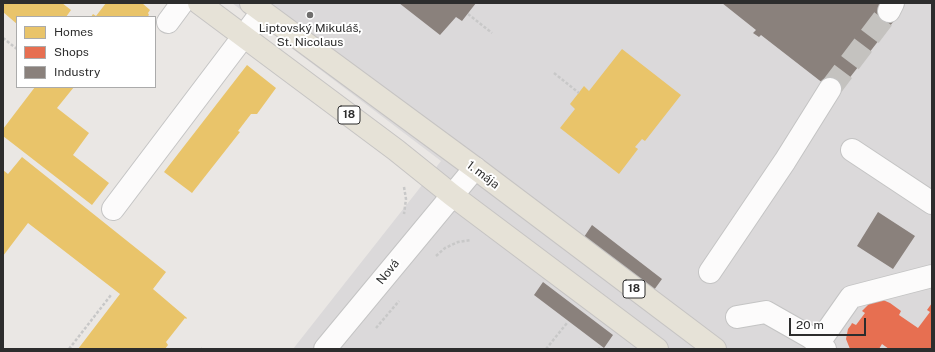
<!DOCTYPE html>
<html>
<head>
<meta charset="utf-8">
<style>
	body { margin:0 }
	#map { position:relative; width:935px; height:352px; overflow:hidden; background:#eae7e4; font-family:"Public Sans",sans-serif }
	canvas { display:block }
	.frame { position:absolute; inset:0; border:4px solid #2d2d2d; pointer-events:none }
	.legend { position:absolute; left:16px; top:16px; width:140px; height:72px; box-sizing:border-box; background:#fff; border:1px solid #ababab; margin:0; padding:5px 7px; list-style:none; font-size:12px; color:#2d2d2d }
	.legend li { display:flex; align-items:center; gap:8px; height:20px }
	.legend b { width:20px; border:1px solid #ababab }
	.scale { position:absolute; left:789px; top:318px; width:77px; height:18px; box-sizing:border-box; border:2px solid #2d2d2d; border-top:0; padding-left:5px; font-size:12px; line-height:14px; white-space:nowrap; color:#2d2d2d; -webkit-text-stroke:3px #fff; paint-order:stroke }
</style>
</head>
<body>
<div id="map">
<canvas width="935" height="352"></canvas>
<div class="frame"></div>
<ul class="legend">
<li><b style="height:11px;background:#e9c46a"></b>Homes</li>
<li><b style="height:11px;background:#e76f51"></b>Shops</li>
<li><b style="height:11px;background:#8a817c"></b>Industry</li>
</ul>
<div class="scale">20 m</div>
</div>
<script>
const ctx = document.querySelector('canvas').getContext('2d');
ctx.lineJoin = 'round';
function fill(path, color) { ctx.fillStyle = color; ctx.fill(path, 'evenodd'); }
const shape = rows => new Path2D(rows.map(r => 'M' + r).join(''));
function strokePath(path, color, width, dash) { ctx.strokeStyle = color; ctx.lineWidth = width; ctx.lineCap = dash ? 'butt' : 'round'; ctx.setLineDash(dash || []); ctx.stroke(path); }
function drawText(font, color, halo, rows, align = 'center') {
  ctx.font = font + ' "Public Sans",sans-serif'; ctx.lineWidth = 4; ctx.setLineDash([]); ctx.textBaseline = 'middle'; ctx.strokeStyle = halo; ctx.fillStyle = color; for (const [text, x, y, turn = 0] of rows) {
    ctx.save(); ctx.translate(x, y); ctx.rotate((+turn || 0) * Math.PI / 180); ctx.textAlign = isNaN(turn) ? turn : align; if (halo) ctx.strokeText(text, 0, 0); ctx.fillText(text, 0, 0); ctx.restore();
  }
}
fill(shape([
	[232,3,932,3,932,349,293,349,441,161]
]), '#dbd9da');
fill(shape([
	[3,3,62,3,71,10,66,17,17,17,17,24,3,12],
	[106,3,142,3,150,10,148,13,149,15,147,17,91,17,93,14,96,16],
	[622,49,681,95,645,141,642,139,635,147,638,149,619,174,560,128,575,109,570,104,584,86,589,91],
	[247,65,276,88,257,114,251,114,238,131,240,132,192,193,164,172],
	[35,87,74,87,57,108,89,133,73,155,109,183,92,205,3,136,3,129],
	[22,157,166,272,153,289,187,318,186,319,185,318,166,342,168,345,165,349,78,349,120,294,28,223,3,256,3,170,8,174]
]), '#e9c46a');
fill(shape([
	[883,300,890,303,901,311,899,315,918,328,930,312,927,310,932,303,932,349,889,349,882,344,879,349,850,349,846,339,848,329,851,325,852,323,856,325,865,313,862,311,870,303]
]), '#e76f51');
fill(shape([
	[399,3,476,3,462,21,456,17,440,35],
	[722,3,879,3,897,17,837,94,761,35,759,37,753,33,756,30],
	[878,212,915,236,893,269,857,246],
	[592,225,662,279,654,290,584,237],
	[543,282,613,335,604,348,534,295]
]), '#8a817c');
strokePath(shape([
	[830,89,889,11]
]), '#c4c2bf', 22, [22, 11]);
const minor = shape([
	[889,11,893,3],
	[168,22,182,3],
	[852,150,932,203],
	[113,209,262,12],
	[710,272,785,161,830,89],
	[737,317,766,312,810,337,825,349],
	[818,344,851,297,932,276],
	[325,349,475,168]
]);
const major = shape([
	[199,3,396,150,452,195,657,349],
	[251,3,475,168,715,349]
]);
strokePath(minor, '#c4c4c4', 24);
strokePath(major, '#c6c4c3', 24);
strokePath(shape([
	[468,14,492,33],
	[3,38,17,49],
	[554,73,579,93],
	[404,187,406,199,404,214],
	[436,256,445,248,458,242,471,240],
	[376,328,399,301],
	[69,349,111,295],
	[201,349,202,349],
	[546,349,567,323],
	[599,349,600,348]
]), '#c8c8c8', 2.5, [3, 2]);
strokePath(minor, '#fcfbfb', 22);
strokePath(major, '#e6e2d7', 22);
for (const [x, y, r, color] of [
	[310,15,4,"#6f6e6d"]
]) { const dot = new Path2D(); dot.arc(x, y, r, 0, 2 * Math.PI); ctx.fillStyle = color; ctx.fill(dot); strokePath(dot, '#fff', 1.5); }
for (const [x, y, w] of [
	[349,115,22],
	[634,289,22]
]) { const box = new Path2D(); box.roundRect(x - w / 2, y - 9, w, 18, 3); ctx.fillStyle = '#fff'; ctx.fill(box); strokePath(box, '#2d2d2d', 1); }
drawText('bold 11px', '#2d2d2d', null, [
	["18",349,115],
	["18",634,289]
]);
drawText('12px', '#2d2d2d', '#fff', [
	["Liptovský Mikuláš,",310,28],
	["St. Nicolaus",310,42]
]);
drawText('12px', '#2d2d2d', '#fff', [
	["1. mája",483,175,37],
	["Nová",388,272,-51]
]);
</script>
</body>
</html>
